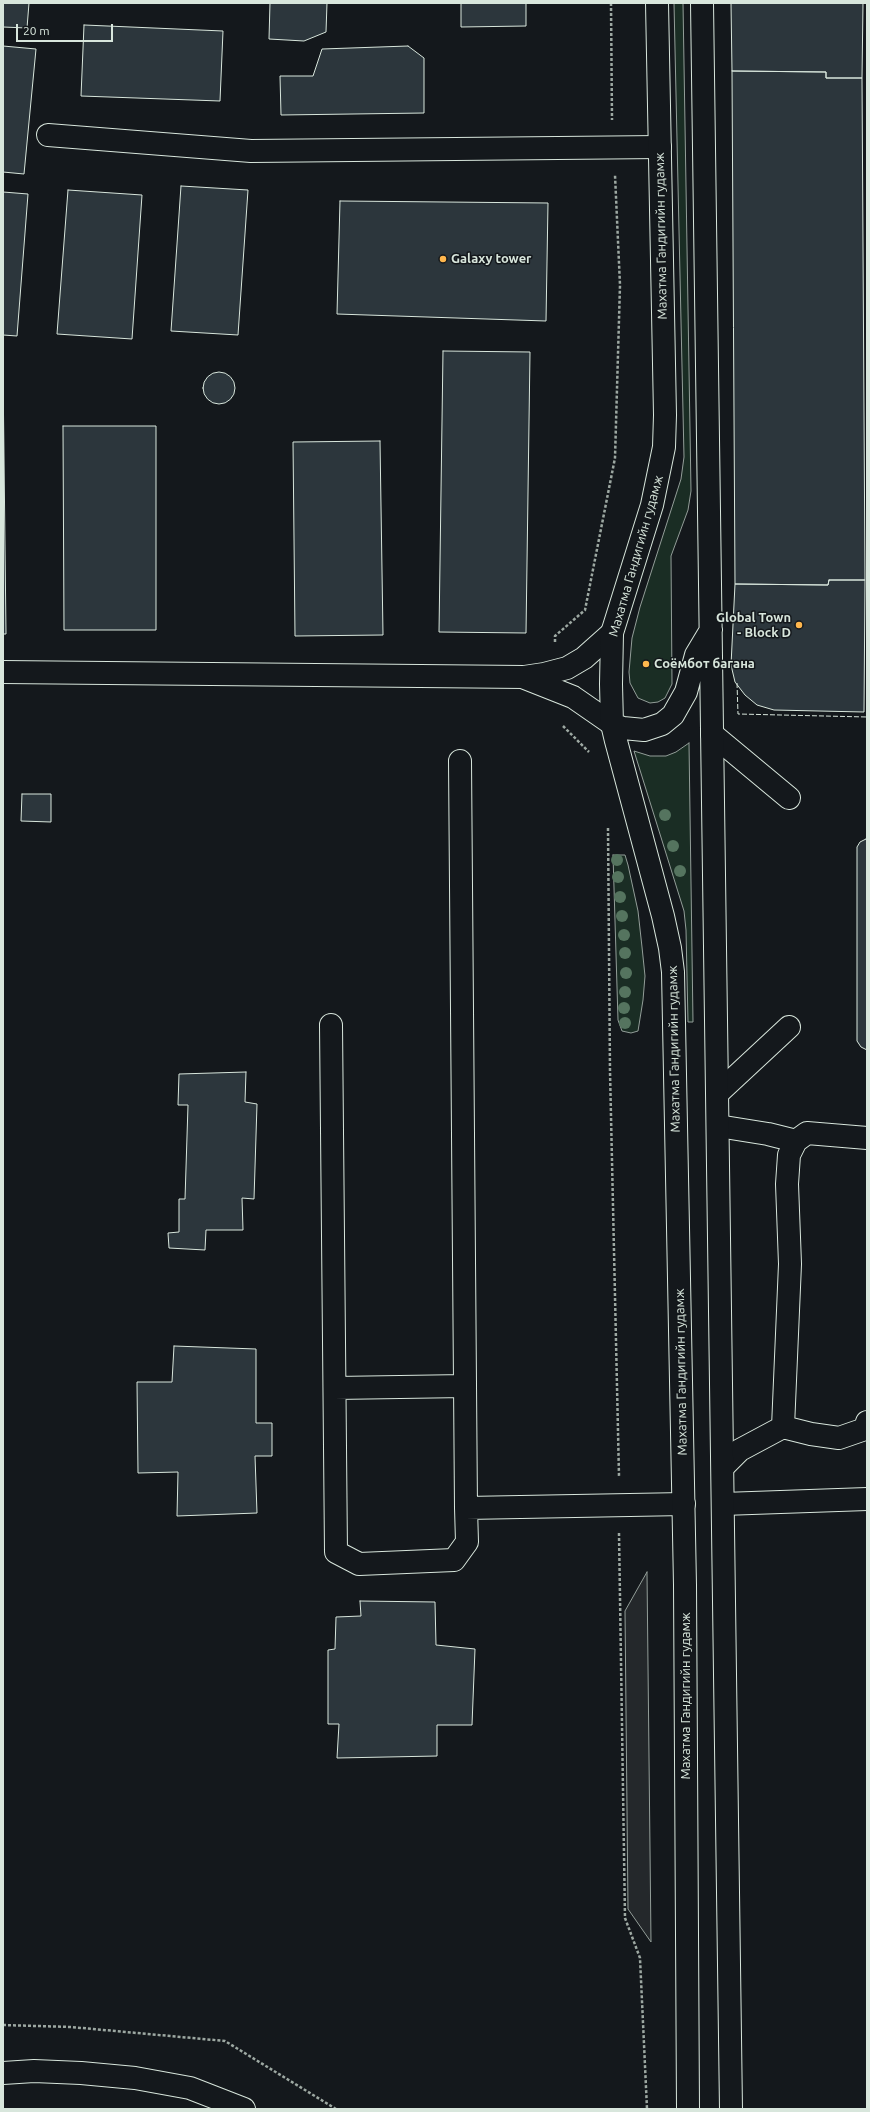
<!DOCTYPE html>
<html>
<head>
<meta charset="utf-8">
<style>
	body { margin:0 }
	#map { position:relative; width:870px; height:2112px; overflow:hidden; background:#14181c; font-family:Ubuntu,sans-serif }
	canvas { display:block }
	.frame { position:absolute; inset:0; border:4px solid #d8e6dc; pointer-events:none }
	.scale { position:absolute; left:16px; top:24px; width:97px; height:18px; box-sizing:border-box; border:2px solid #d8e6dc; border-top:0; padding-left:5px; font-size:12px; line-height:14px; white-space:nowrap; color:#d8e6dc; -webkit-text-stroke:3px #14181c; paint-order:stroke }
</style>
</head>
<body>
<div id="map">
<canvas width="870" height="2112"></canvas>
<div class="frame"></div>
<div class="scale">20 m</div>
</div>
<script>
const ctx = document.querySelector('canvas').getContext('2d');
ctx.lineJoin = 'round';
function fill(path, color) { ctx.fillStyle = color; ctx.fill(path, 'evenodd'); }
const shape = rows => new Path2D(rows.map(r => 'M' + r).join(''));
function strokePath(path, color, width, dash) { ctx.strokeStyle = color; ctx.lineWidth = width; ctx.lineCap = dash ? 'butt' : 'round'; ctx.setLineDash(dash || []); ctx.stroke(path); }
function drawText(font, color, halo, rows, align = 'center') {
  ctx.font = font + ' Ubuntu,sans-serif'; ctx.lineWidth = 3; ctx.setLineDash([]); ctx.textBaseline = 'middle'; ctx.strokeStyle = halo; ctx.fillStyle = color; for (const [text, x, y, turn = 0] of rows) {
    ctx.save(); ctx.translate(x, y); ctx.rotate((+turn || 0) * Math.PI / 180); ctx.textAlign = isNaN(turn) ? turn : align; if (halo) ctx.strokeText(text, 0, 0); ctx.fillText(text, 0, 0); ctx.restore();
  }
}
const green = shape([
	[674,3,683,3,691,491,688,510,671,556,672,684,665,698,658,702,650,703,638,698,630,683,629,672,632,638,640,607,681,479,684,457,674,3],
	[689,743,693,1022,688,1022,686,930,684,911,634,751,650,756,666,756,676,752,689,743],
	[613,855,625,855,628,865,638,911,642,947,645,976,643,1000,638,1031,631,1033,622,1031,618,1020,613,855]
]);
fill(green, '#1a2d24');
strokePath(green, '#939e99', 1);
const parking = shape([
	[647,1572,651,1942,628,1909,625,1611,647,1572]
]);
fill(parking, '#24282b');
strokePath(parking, '#939e99', 1);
const building = shape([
	[3,3,29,3,27,28,3,27,3,3],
	[270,3,327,3,326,32,304,41,269,39,270,3],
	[461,3,526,3,526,26,461,27,461,3],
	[731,3,863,3,862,78,826,78,826,72,732,71,731,3],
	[84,25,223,31,220,101,81,96,84,25],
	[3,46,36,49,24,174,3,172,3,46],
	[408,46,424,58,424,113,281,115,280,76,313,76,322,49,408,46],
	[732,71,826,72,826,78,862,78,865,580,829,580,828,585,735,584,732,71],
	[181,186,248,190,238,335,171,331,181,186],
	[68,190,142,195,132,339,57,334,68,190],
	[3,192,28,194,17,336,3,335,3,192],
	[340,201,548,203,546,321,337,314,340,201],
	[443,351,530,352,526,633,439,632,443,351],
	[3,369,6,634,3,634,3,369],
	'203 388a16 16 0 1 1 32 0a16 16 0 1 1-32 0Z',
	[63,426,156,426,156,630,64,630,63,426],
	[380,441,383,635,295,636,293,442,380,441],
	[829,580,865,580,864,712,774,710,757,705,745,695,735,682,731,665,735,584,828,585,829,580],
	[22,794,51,794,51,822,21,821,22,794],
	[866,839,867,839,867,1050,861,1047,857,1041,857,847,860,842,866,839],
	[246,1072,245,1102,257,1104,254,1199,242,1198,243,1230,206,1230,205,1250,169,1248,168,1233,179,1232,179,1199,185,1199,188,1105,178,1105,179,1074,246,1072],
	[174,1346,256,1349,256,1423,272,1423,272,1456,255,1456,257,1513,177,1516,178,1472,138,1473,137,1382,172,1382,174,1346],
	[360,1601,435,1602,436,1645,475,1649,472,1725,437,1725,437,1756,337,1758,339,1724,328,1724,328,1650,335,1649,336,1617,361,1616,360,1601]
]);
fill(building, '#2c363c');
strokePath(building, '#d8e6dc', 1);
const minor = shape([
	[48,135,251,151,660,147],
	[3,672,524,677,544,674,567,668,584,658,612,633],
	[525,678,573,697,612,724],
	[712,734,789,798],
	[460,761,466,1508,684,1504],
	[331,1025,336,1552,359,1564,454,1560,467,1542,466,1508],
	[718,1093,789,1027],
	[718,1126,768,1134,796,1141],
	[335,1388,465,1386],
	[783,1427,790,1264,787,1184,789,1155,796,1141,807,1133,867,1138],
	[723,1467,740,1450,783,1427,811,1434,839,1438,865,1429,867,1422],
	[723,1504,867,1499]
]);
const major = shape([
	[657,3,665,415,664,447,652,505,612,633,611,684,612,724,616,741,663,916,670,948,673,972,685,1585,688,2109],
	[702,3,731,2109],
	[612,724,623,728,644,730,662,724,673,715,686,692,696,655,711,630],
	[3,2073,34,2071,81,2073,135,2078,190,2088,244,2109]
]);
strokePath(minor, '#d8e6dc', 24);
strokePath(major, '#d8e6dc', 24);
strokePath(shape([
	[611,3,612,120],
	[555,642,555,636,585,610,615,458,620,285,615,175],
	[563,726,589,752],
	[608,828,610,1071,619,1476],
	[619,1533,625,1918,640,1958,647,2109],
	[3,2025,71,2027,225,2041,336,2109]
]), '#9da8a2', 2.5, [3, 2]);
strokePath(minor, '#14181c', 22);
strokePath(major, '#14181c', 22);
strokePath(shape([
	[737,683,738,714,867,717]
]), '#d8e6dc', 1, [5, 2]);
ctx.fillStyle = '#55745f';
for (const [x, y] of [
	[665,815],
	[673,846],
	[617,860],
	[680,871],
	[618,877],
	[620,897],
	[622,916],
	[624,935],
	[625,953],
	[626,973],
	[625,992],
	[624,1008],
	[625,1023]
]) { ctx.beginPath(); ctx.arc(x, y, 6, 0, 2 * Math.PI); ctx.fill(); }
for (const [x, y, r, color] of [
	[443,259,4,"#ffb74d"],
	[799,625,4,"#ffb74d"],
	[646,664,4,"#ffb74d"]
]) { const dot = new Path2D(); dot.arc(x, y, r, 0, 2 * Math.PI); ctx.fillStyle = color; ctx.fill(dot); strokePath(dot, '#14181c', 1.5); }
drawText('13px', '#d8e6dc', '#14181c', [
	["Махатма Гандигийн гудамж",661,236,-91],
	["Махатма Гандигийн гудамж",636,556,-74],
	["Махатма Гандигийн гудамж",674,1049,-91],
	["Махатма Гандигийн гудамж",681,1372,-91],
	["Махатма Гандигийн гудамж",686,1696,-90]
]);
drawText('bold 13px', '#d8e6dc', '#14181c', [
	["Galaxy tower",451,259],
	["Global Town",791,618,"right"],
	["- Block D",791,633,"right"],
	["Соёмбот багана",654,664]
], 'left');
</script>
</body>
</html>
